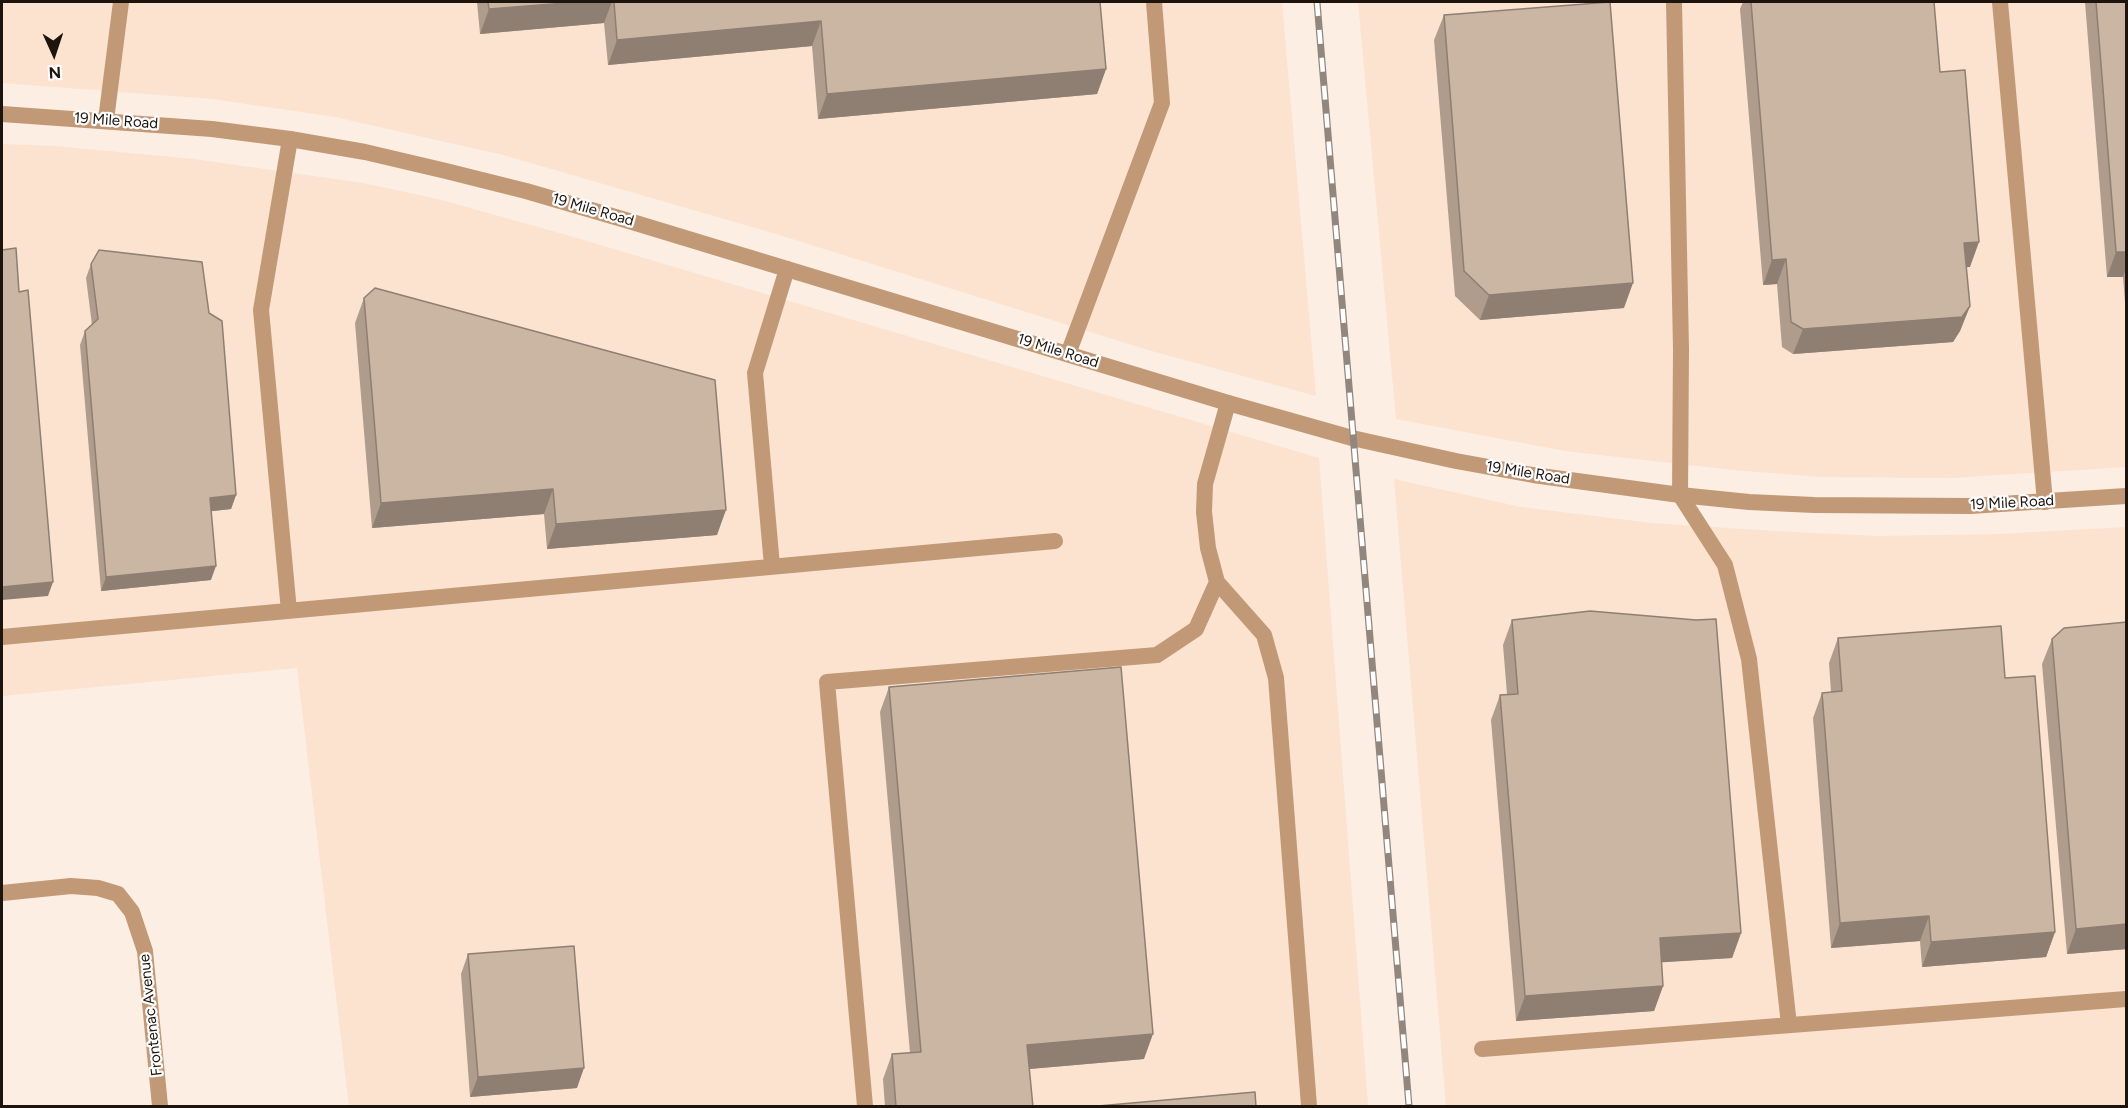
<!DOCTYPE html>
<html>
<head>
<meta charset="utf-8">
<style>
	body { margin:0 }
	#map { position:relative; width:2128px; height:1108px; overflow:hidden; background:#fceee3; font-family:Figtree,sans-serif }
	canvas { display:block }
	.frame { position:absolute; inset:0; border:3px solid #1c140d; pointer-events:none }
	.north { position:absolute; left:24px; top:24px; width:60px; height:60px; -webkit-text-stroke:4px #fefefe; paint-order:stroke; rotate:177deg; font-size:16px; font-weight:700; line-height:24px; text-align:center; color:#1c140d }
	.north::after { content:''; display:block; margin:auto; width:21px; height:27px; background:#1c140d; clip-path:polygon(50% 0,100% 100%,50% 72%,0 100%) }
</style>
</head>
<body>
<div id="map">
<canvas width="2128" height="1108"></canvas>
<div class="frame"></div>
<div class="north">N</div>
</div>
<script>
const ctx = document.querySelector('canvas').getContext('2d');
ctx.lineJoin = 'round';
function fill(path, color) { ctx.fillStyle = color; ctx.fill(path, 'evenodd'); }
const shape = rows => new Path2D(rows.map(r => 'M' + r).join(''));
function strokePath(path, color, width, dash) { ctx.strokeStyle = color; ctx.lineWidth = width; ctx.lineCap = dash ? 'butt' : 'round'; ctx.setLineDash(dash || []); ctx.stroke(path); }
function drawText(font, color, halo, rows, align = 'center') {
  ctx.font = font + ' Figtree,sans-serif'; ctx.lineWidth = 4.5; ctx.setLineDash([]); ctx.textBaseline = 'middle'; ctx.strokeStyle = halo; ctx.fillStyle = color; for (const [text, x, y, turn = 0] of rows) {
    ctx.save(); ctx.translate(x, y); ctx.rotate((+turn || 0) * Math.PI / 180); ctx.textAlign = isNaN(turn) ? turn : align; if (halo) ctx.strokeText(text, 0, 0); ctx.fillText(text, 0, 0); ctx.restore();
  }
}
fill(shape([
	[2,2,1282,2,1316,396,1148,350,776,234,503,155,335,117,212,99,2,83],
	[1358,2,2126,2,2126,467,1950,478,1821,477,1732,470,1565,451,1396,419],
	[2,144,55,146,194,159,363,183,442,200,570,236,1319,458,1368,1106,349,1106,297,668,2,696],
	[1394,479,1521,507,1652,523,1774,531,1879,536,1997,534,2126,527,2126,1106,1446,1106]
]), '#fbe3d0');
strokePath(shape([
	[1674,2,1681,349,1680,495,1725,565,1749,659,1789,1025],
	[2000,2,2045,502],
	[1068,354,1162,103,1154,2],
	[1228,403,1205,484,1204,512,1208,548,1217,582,1264,635,1276,678,1309,1106],
	[772,566,755,373,787,269],
	[289,611,261,310,290,139],
	[2,637,1055,541],
	[1482,1049,2126,999],
	[865,1106,827,682,1157,655,1196,629,1217,582]
]), '#c19977', 16);
strokePath(shape([
	[106,120,121,2],
	[2,893,71,886,98,888,118,894,132,912,145,951,160,1106]
]), '#c19977', 16);
strokePath(shape([
	[2,114,212,129,290,139,365,152,446,171,526,191,629,221,1228,403,1352,438,1456,461,1533,475,1680,495,1749,502,1814,505,1970,506,2126,496]
]), '#c19977', 16);
const rail = shape([
	[1317,2,1409,1106]
]);
strokePath(rail, '#92877e', 7);
strokePath(rail, '#fefefe', 4.5, [14]);
fill(shape([
	[477,2,1100,2,1106,69,1097,94,818,119,812,46,608,65,604,23,480,34],
	[1743,2,1934,2,1940,72,1970,267,1966,267,1970,306,1960,331,1953,342,1793,354,1782,347,1777,284,1763,285,1740,9],
	[2085,2,2127,2,2127,327,2123,277,2107,277],
	[1444,15,1624,308,1480,320,1455,296,1434,40],
	[91,264,236,495,231,509,211,511,211,580,101,591,80,345,85,331,92,325,86,278],
	[364,298,717,535,547,549,544,514,372,528,355,323],
	[1512,620,1741,933,1732,958,1661,962,1663,986,1654,1011,1516,1021,1491,720,1500,695,1507,694,1503,645],
	[2127,622,2127,949,2067,954,2042,664,2052,639],
	[1838,638,2055,932,2046,957,1922,967,1920,941,1831,948,1813,718,1822,693,1831,692,1829,663],
	[889,687,1144,1059,1029,1069,1033,1107,885,1107,883,1079,892,1054,910,1053,880,712],
	[468,954,577,1088,470,1097,461,974]
]), '#af9c8c');
fill(shape([
	[578,2,612,2,604,23,480,34,489,9],
	[821,21,812,46,608,65,617,40],
	[1106,69,1097,94,818,119,827,94],
	[1979,242,1970,267,1955,268,1964,243],
	[2116,252,2127,252,2127,266,2123,277,2107,277],
	[1786,259,1777,284,1763,285,1772,260],
	[1633,283,1624,308,1480,320,1489,295],
	[1970,306,1960,331,1953,342,1793,354,1803,329],
	[553,489,544,514,372,528,381,503],
	[236,495,231,509,205,512,210,498],
	[726,510,717,535,547,549,556,524],
	[216,566,211,580,101,591,106,577],
	[53,582,48,596,2,600,2,587],
	[1929,916,1920,941,1831,948,1840,923],
	[2127,924,2127,949,2067,954,2076,929],
	[2055,932,2046,957,1922,967,1931,942],
	[1741,933,1732,958,1651,963,1660,938],
	[1663,986,1654,1011,1516,1021,1525,996],
	[1153,1034,1144,1059,1018,1070,1027,1045],
	[584,1068,577,1088,470,1097,478,1077]
]), '#8e7f72');
const building = shape([
	[488,2,578,2,489,9,488,2],
	[614,2,1100,2,1106,69,827,94,821,21,617,40,614,2],
	[1610,2,1633,283,1489,295,1464,271,1444,15,1610,2],
	[1751,2,1934,2,1940,72,1965,70,1979,242,1964,243,1970,306,1962,317,1803,329,1791,322,1786,259,1772,260,1751,2],
	[2096,2,2127,2,2127,252,2116,252,2096,2],
	[16,248,19,292,28,290,53,582,2,587,2,250,16,248],
	[99,250,202,262,209,313,222,321,236,495,210,498,216,566,106,577,85,331,98,319,91,264,99,250],
	[375,288,715,380,726,510,556,524,553,489,381,503,364,298,375,288],
	[1590,611,1696,620,1716,619,1741,933,1660,938,1663,986,1525,996,1500,695,1518,694,1512,620,1590,611],
	[2127,622,2127,924,2076,929,2052,639,2064,628,2127,622],
	[2001,626,2005,678,2035,676,2055,932,1931,942,1929,916,1840,923,1822,693,1842,691,1838,638,2001,626],
	[1121,667,1153,1034,1027,1045,1033,1107,896,1107,892,1054,921,1052,889,687,1121,667],
	[574,946,584,1068,478,1077,468,954,574,946],
	[1255,1092,1256,1107,1087,1107,1255,1092]
]);
fill(building, '#cbb5a3');
strokePath(building, '#8e7f72', 1.5);
drawText('15px', '#1c140d', '#fefefe', [
	["19 Mile Road",116,121,4],
	["19 Mile Road",593,210,16],
	["19 Mile Road",1058,351,17],
	["19 Mile Road",1528,473,9],
	["19 Mile Road",2012,503,-3],
	["Frontenac Avenue",151,1015,-96]
]);
</script>
</body>
</html>
